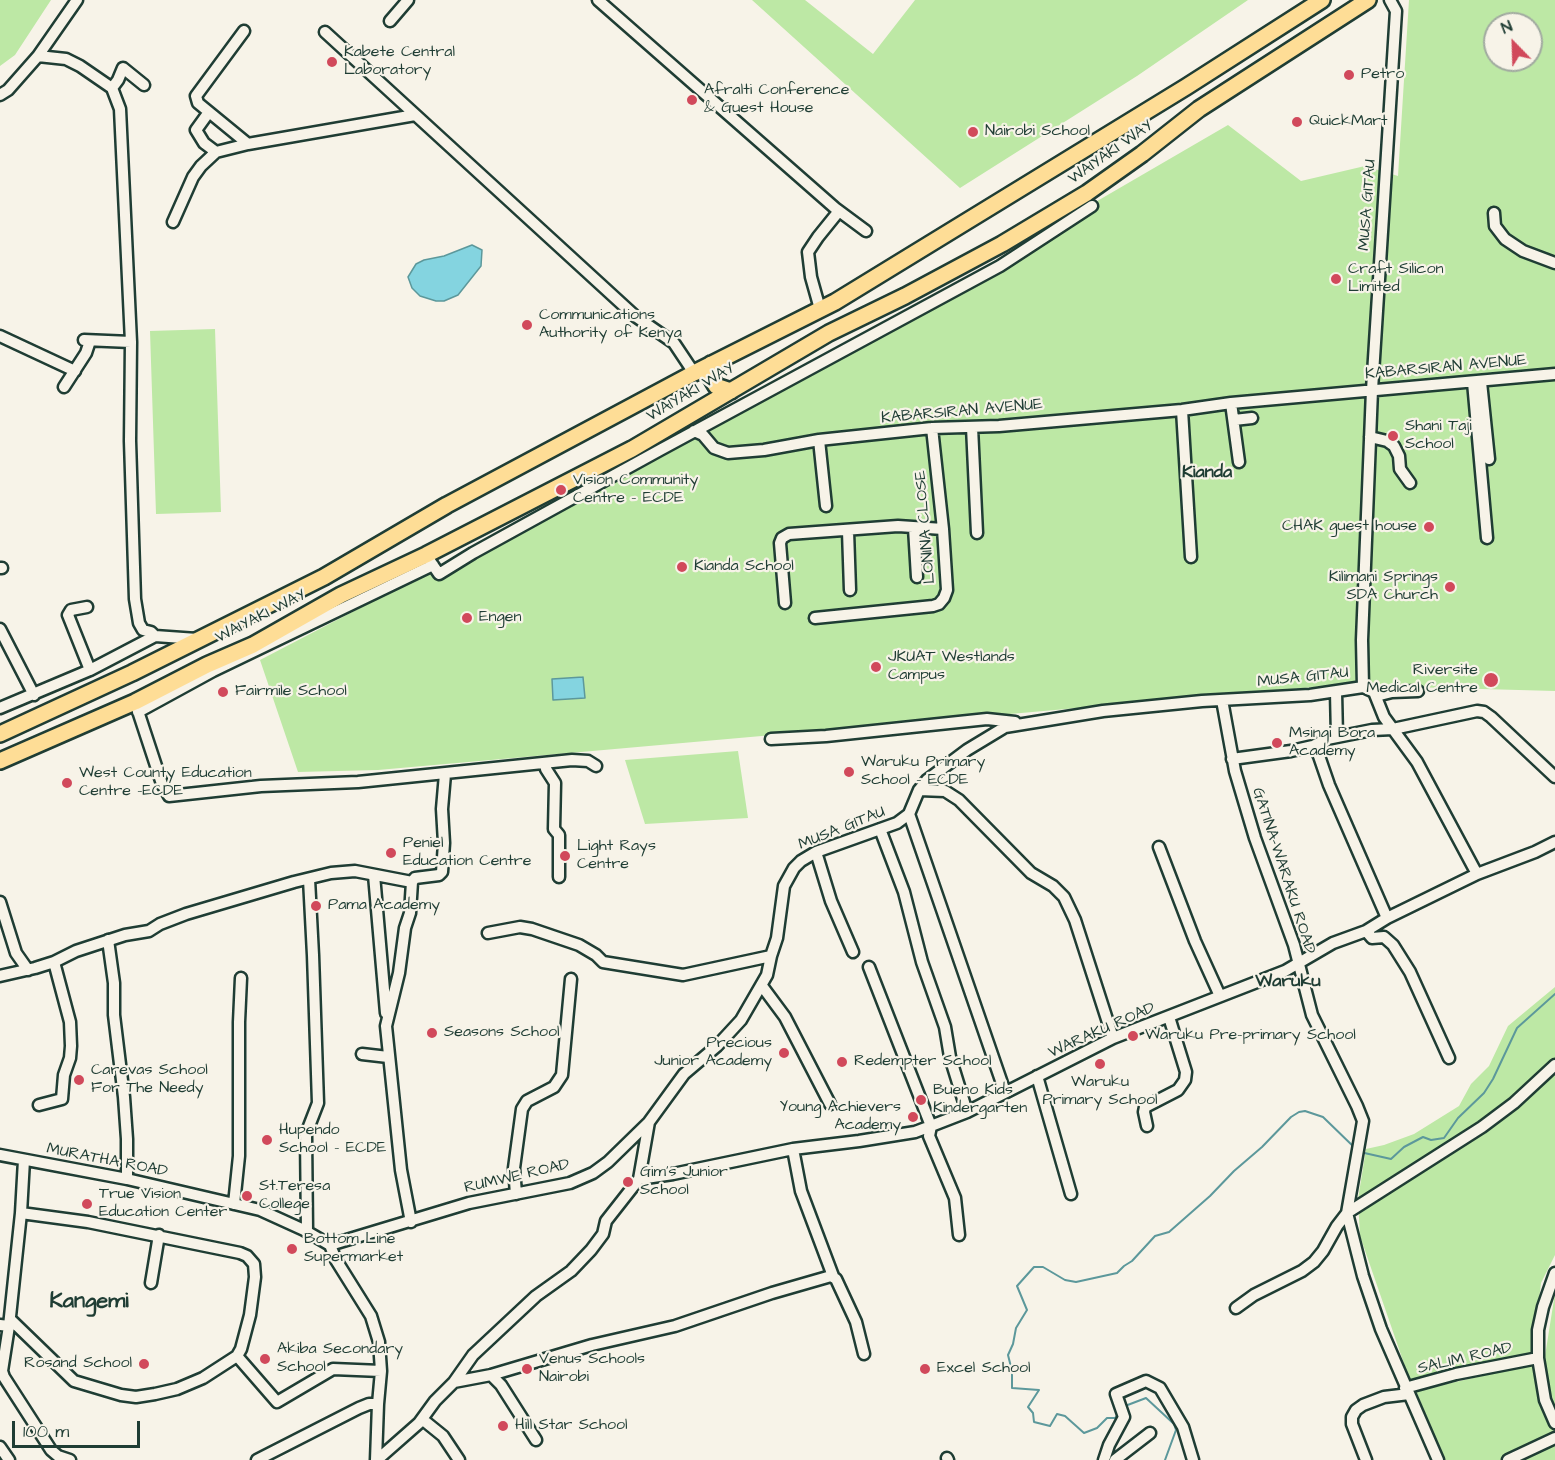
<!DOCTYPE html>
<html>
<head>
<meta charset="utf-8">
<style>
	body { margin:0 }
	#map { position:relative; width:1555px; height:1460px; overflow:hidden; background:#f7f3e8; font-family:"Architects Daughter",sans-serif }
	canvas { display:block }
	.north { position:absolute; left:1483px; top:12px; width:60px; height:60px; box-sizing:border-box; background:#f7f3e8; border:2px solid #a1aaa0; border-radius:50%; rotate:337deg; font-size:16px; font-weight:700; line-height:24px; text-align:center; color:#1f3d34 }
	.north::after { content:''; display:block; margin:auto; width:21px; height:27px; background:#d1495b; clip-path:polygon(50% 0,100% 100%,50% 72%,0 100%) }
	.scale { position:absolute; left:12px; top:1421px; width:128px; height:27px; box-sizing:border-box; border:3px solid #1f3d34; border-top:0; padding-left:8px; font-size:18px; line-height:21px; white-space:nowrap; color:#1f3d34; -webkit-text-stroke:4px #f7f3e8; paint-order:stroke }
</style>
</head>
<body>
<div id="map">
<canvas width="1555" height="1460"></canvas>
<div class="north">N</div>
<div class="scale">100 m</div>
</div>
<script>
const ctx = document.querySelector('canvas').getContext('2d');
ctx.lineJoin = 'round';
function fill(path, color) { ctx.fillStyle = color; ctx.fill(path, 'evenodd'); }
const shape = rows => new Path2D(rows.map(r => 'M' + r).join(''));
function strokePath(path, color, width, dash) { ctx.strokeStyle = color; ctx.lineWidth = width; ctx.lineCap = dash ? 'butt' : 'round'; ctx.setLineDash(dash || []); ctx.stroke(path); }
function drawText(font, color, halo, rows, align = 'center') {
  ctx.font = font + ' "Architects Daughter",sans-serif'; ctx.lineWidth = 4.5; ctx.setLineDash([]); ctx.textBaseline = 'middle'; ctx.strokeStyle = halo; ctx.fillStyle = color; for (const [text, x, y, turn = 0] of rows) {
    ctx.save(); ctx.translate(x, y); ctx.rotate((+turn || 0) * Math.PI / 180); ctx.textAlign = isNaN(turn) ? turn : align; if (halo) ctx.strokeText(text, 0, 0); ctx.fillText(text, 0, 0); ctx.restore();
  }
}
fill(shape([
	[0,0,51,0,15,55,0,66],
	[752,0,805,0,873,54,915,0,1248,0,1137,76,960,188],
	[1409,0,1555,0,1555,691,1337,685,378,770,298,772,260,660,717,422,1228,125,1301,181,1365,166,1398,176],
	[1495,24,1531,24,1531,60,1495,60],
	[215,329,221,512,156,514,150,331],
	[738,751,748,818,645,824,625,760],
	[1555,987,1555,1255,1541,1283,1533,1354,1410,1381,1360,1236,1358,1199,1366,1149,1384,1145,1414,1134,1459,1106,1471,1084,1489,1066,1508,1026],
	[1555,1293,1555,1460,1445,1460,1416,1391,1534,1364,1545,1356]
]), '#bde8a5');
const water = shape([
	[472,245,482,250,481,266,458,295,444,301,436,301,420,296,412,288,408,277,416,264,424,260,444,256,472,245],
	[583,677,585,698,553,700,552,679,583,677]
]);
fill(water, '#84d4e0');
strokePath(water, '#5c989b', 1.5);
strokePath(shape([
	[1360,1152,1391,1159,1404,1147,1423,1137,1431,1140,1444,1138,1458,1118,1484,1093,1493,1079,1517,1028,1555,994],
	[1125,1406,1146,1398,1174,1424,1176,1430,1165,1460],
	[1118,1414,1115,1418,1107,1418,1097,1428,1084,1433,1065,1416,1057,1414,1050,1426,1034,1422,1033,1413,1028,1407,1039,1390,1012,1388,1012,1371,1008,1355,1013,1344,1016,1328,1027,1310,1017,1286,1034,1267,1043,1267,1065,1280,1076,1282,1117,1273,1124,1266,1132,1261,1155,1236,1169,1232,1210,1196,1234,1171,1262,1147,1291,1117,1299,1112,1305,1111,1323,1117,1356,1149]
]), '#5c989b', 2);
const minor = shape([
	[598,0,835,208,866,231],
	[390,21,408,0],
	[244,31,196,96,198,103,248,144],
	[325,32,635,316,674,343,694,373],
	[38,56,66,59,80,66,112,88,120,109,131,342,130,441,135,599,139,623,143,630,151,632,155,636,197,639],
	[112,88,118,80,123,68,144,85],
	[0,95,8,90,38,56,77,0],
	[209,112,196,130,204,143,216,152],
	[1494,213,1495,226,1505,239,1523,251,1555,263],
	[173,222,193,177,201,166,216,152,248,144,415,115],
	[820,309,811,277,808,252,818,237,839,211],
	[0,336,75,371],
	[84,340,131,342],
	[1473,382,1487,538],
	[1481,382,1489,459],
	[64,387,86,353,90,341],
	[1231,403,1239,462],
	[1182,410,1191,557],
	[1234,420,1252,418],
	[972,427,977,533],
	[694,431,703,435,714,448,728,453,764,450,819,440,932,428,999,426,1182,410,1231,403,1555,374],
	[1370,437,1387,441,1394,446,1399,456,1400,469,1410,483],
	[819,440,826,506],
	[914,528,917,577],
	[848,531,850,590],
	[426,555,439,574,473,553,660,450,1000,266,1092,206],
	[0,568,2,568],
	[785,603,780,543,782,538,789,534,898,526,943,529],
	[87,607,71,610,68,615,90,670],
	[815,618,933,606,939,604,944,598,947,590,943,529,932,428],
	[0,629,34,695],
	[1363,687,1362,640,1372,390,1396,11,1390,0],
	[1363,687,1374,692,1384,717,1417,762,1477,874],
	[1336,692,1337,737],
	[1376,696,1392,692,1418,691],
	[1222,700,1235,771,1255,838,1294,945,1312,1015,1357,1106,1363,1121,1347,1213,1363,1276,1381,1329,1438,1460],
	[135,702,162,784,169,796,261,786,358,782,572,760,588,761,596,766],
	[0,708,90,670,155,636],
	[138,712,213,671,433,565],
	[771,739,826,736,987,719,1015,722],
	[1313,746,1319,756,1329,785,1387,918],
	[1232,759,1291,751,1313,746,1327,739,1372,730,1393,729,1477,711,1484,712,1491,717,1555,777],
	[545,763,546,769,555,783,554,829,559,835,559,877],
	[919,790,945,791,959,800,1031,873,1053,886,1064,897,1075,920,1113,1038],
	[909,814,1005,1092],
	[880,829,904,892,922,962,945,1027,950,1057,967,1112],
	[1159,847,1195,941,1220,996],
	[816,852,831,901,853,952],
	[374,875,386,1013],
	[0,902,16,953,28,970],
	[1366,931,1372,938,1384,937,1393,945,1410,972,1449,1058],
	[488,933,520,927,532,929,579,945,596,955,603,962,683,975,771,956],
	[108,940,114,983,114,1015,124,1097,127,1139,127,1179],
	[869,967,931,1126,929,1136,955,1198,959,1235],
	[0,976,35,968,54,962,76,951,125,935,149,931,160,924,186,914,294,882,331,873,355,871,412,882],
	[762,986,785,1017,830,1104],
	[362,1054,388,1057],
	[1037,1076,1071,1194],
	[39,1105,62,1099,64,1075,70,1058,71,1046,70,1022,54,962],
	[1147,1126,1144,1112,1145,1107,1178,1090,1185,1080,1186,1072,1169,1017],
	[793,1149,801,1191,833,1276],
	[0,1155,127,1179,260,1210,304,1230,330,1245,336,1260,371,1316,379,1342,381,1371,378,1404,376,1460],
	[639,1179,673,1174,793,1149,859,1141,915,1132,931,1126,967,1112,1113,1038,1285,971,1333,943,1366,931,1387,918,1477,874,1535,852,1555,842],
	[516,1194,514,1168,522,1109,527,1101,554,1087,562,1075,571,979],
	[234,1204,239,1156,239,1022,241,978],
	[411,1222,401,1170,386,1026,399,973,405,928,410,913,412,882,415,878,439,875,442,872,444,843,442,809,445,774],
	[307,1231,306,1134,318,1103,313,955,309,879],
	[330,1245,469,1203,570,1183,593,1173,608,1162,649,1122,684,1074,717,1046,741,1020,767,975,771,956,777,938,784,886,794,868,801,861,816,852,897,823,909,814,919,790,927,780,967,750,1005,727,1103,711,1202,701,1310,695,1363,687],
	[1555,1273,1543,1307,1538,1330,1538,1358,1545,1400,1555,1423],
	[151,1283,159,1235],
	[1236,1308,1254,1295,1302,1271,1314,1262,1323,1251,1337,1226,1347,1213,1482,1127,1514,1103,1555,1065],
	[10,1319,74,1381,121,1395,136,1397,155,1394,177,1389,203,1378,237,1356,241,1349,250,1315,255,1277,254,1264,247,1256,240,1253,88,1222,21,1213],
	[0,1325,9,1326,21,1213,24,1160],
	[9,1326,2,1371,4,1377,51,1450,58,1456,70,1460],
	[237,1356,277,1402,333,1369,381,1371],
	[491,1375,501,1385,536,1440],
	[454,1382,491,1375,592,1345,675,1326,772,1293,831,1276,836,1279,856,1322,864,1354],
	[1405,1388,1456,1374,1538,1358],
	[422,1419,443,1436,459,1460],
	[0,1447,9,1460],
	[947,1458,948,1460],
	[257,1460,359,1408,369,1404,378,1404],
	[377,1460,419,1423,435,1401,454,1382,473,1355,536,1296,571,1271,591,1250,603,1234,606,1221,639,1179,649,1122],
	[1104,1460,1109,1445,1124,1417,1116,1394,1146,1381,1160,1388,1183,1427,1193,1460],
	[1115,1460,1150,1433],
	[1366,1460,1352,1424,1352,1417,1356,1410,1363,1405,1384,1397,1409,1394],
	[1508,1460,1555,1438]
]);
const highway = shape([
	[711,364,710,376,716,386,731,391],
	[0,734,132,673,324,577,447,505,694,373,835,302,1186,87,1322,0],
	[0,761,135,702,207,665,253,645,341,595,426,555,632,449,829,333,905,296,1002,244,1087,193,1142,154,1199,109,1368,0]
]);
strokePath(minor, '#1f3d34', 15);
strokePath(highway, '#1f3d34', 20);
strokePath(minor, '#f7f3e8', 10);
strokePath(highway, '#fedd96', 15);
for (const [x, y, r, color] of [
	[332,62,6,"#d1495b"],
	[1349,75,6,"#d1495b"],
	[692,100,6,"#d1495b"],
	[1297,122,6,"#d1495b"],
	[973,132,6,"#d1495b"],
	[1336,279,6,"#d1495b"],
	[527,325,6,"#d1495b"],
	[1393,436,6,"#d1495b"],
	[561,490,6,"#d1495b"],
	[1429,527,6,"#d1495b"],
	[682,567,6,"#d1495b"],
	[1450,587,6,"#d1495b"],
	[467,618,6,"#d1495b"],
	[876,667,6,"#d1495b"],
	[1491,680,8,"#d1495b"],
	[223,692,6,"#d1495b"],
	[1277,743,6,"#d1495b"],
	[849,772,6,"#d1495b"],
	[67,783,6,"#d1495b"],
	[391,853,6,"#d1495b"],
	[565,856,6,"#d1495b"],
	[316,906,6,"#d1495b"],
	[432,1033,6,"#d1495b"],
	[1133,1036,6,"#d1495b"],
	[784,1053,6,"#d1495b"],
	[842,1062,6,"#d1495b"],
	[1100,1064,6,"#d1495b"],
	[79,1080,6,"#d1495b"],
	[921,1100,6,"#d1495b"],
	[913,1117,6,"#d1495b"],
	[267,1140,6,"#d1495b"],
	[628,1182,6,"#d1495b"],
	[247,1196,6,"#d1495b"],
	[87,1204,6,"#d1495b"],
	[292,1249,6,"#d1495b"],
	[265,1359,6,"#d1495b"],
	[144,1364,6,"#d1495b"],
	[527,1369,6,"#d1495b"],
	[925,1369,6,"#d1495b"],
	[503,1426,6,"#d1495b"]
]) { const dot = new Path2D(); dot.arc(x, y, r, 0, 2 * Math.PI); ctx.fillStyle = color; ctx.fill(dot); strokePath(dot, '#f7f3e8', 2); }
drawText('16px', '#1f3d34', '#f7f3e8', [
	["Kabete Central",344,53],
	["Laboratory",344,71],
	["Petro",1361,75],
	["Afralti Conference",704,91],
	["& Guest House",704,109],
	["QuickMart",1309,122],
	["Nairobi School",985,132],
	["Craft Silicon",1348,270],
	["Limited",1348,288],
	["Communications",539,316],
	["Authority of Kenya",539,334],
	["Shani Taji",1405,427],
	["School",1405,445],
	["Vision Community",573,481],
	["Centre - ECDE",573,499],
	["CHAK guest house",1417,527,"right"],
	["Kianda School",694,567],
	["Kilimani Springs",1438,578,"right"],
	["SDA Church",1438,596,"right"],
	["Engen",479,618],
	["JKUAT Westlands",888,658],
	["Campus",888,676],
	["Riversite",1478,671,"right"],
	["Medical Centre",1478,689,"right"],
	["Fairmile School",235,692],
	["Msingi Bora",1289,734],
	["Academy",1289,752],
	["Waruku Primary",861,763],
	["School - ECDE",861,781],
	["West County Education",79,774],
	["Centre -ECDE",79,792],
	["Peniel",403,844],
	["Education Centre",403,862],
	["Light Rays",577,847],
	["Centre",577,865],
	["Pama Academy",328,906],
	["Seasons School",444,1033],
	["Waruku Pre-primary School",1145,1036],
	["Precious",772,1044,"right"],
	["Junior Academy",772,1062,"right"],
	["Redempter School",854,1062],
	["Carevas School",91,1071],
	["For The Needy",91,1089],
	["Waruku",1100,1083,"center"],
	["Primary School",1100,1101,"center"],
	["Bueno Kids",933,1091],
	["Kindergarten",933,1109],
	["Young Achievers",901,1108,"right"],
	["Academy",901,1126,"right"],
	["Hupendo",279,1131],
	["School - ECDE",279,1149],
	["Gim's Junior",640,1173],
	["School",640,1191],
	["St.Teresa",259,1187],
	["College",259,1205],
	["True Vision",99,1195],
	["Education Center",99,1213],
	["Bottom Line",304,1240],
	["Supermarket",304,1258],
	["Akiba Secondary",277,1350],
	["School",277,1368],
	["Venus Schools",539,1360],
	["Nairobi",539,1378],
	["Rosand School",132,1364,"right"],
	["Excel School",937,1369],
	["Hill Star School",515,1426]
], 'left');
drawText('16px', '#1f3d34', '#f7f3e8', [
	["WAIYAKI WAY",1111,153,-35],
	["MUSA GITAU",1368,205,-86],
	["KABARSIRAN AVENUE",1446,368,-5],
	["WAIYAKI WAY",691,393,-31],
	["KABARSIRAN AVENUE",962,412,-5],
	["LONINA CLOSE",926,527,-95],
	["WAIYAKI WAY",261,617,-27],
	["MUSA GITAU",1303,678,-6],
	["MUSA GITAU",842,829,-22],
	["GATINA-WARAKU ROAD",1283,871,72],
	["WARAKU ROAD",1102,1031,-24],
	["MURATHA ROAD",107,1161,11],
	["RUMWE ROAD",517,1177,-13],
	["SALIM ROAD",1465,1359,-13]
]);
drawText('bold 18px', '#1f3d34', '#f7f3e8', [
	["Kianda",1207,473],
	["Waruku",1288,982]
]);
drawText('bold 22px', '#1f3d34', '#f7f3e8', [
	["Kangemi",89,1302]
]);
</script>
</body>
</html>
